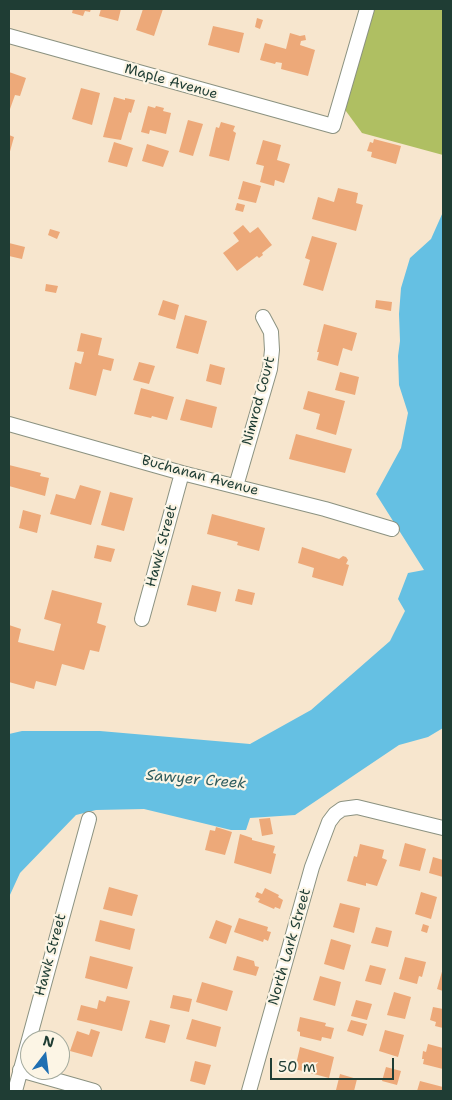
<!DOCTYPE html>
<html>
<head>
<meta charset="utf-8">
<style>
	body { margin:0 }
	#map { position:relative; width:452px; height:1100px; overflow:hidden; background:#f7e6ce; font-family:"Shantell Sans",sans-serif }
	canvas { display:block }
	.frame { position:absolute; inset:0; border:10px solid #1f3d34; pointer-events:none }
	.north { position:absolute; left:20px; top:1030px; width:50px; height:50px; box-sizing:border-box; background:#fcf5e5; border:1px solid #a4ab9e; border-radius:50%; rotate:15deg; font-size:14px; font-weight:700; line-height:20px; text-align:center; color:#1f3d34 }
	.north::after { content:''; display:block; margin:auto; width:18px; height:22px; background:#1f6fb2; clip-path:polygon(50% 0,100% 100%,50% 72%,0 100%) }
	.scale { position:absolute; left:270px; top:1058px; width:124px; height:22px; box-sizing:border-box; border:2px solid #1f3d34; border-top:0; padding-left:6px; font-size:15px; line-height:18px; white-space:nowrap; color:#1f3d34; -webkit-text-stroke:4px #fcf5e5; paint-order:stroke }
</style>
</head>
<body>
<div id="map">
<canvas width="452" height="1100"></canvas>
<div class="frame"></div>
<div class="north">N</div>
<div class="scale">50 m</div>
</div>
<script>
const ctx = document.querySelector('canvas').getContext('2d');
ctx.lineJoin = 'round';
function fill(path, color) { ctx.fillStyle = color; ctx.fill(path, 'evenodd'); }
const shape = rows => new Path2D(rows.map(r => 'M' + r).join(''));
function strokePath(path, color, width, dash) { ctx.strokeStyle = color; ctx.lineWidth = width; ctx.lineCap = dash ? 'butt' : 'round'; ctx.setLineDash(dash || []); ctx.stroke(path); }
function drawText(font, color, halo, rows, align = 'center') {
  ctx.font = font + ' "Shantell Sans",sans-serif'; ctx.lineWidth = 4.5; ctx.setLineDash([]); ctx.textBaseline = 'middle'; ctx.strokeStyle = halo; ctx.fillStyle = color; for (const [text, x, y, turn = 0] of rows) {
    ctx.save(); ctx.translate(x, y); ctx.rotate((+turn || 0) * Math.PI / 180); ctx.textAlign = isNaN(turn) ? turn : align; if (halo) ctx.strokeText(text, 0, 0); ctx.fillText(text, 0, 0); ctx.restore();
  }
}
fill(shape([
	[367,9,443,9,443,155,362,133,340,103]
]), '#afbf62');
fill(shape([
	[443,212,443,728,428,737,399,745,295,815,250,818,246,830,231,830,144,809,96,810,76,815,20,873,9,897,9,734,22,731,100,731,250,744,311,710,390,641,405,611,398,599,408,573,424,570,376,494,401,448,408,413,399,385,398,356,400,341,399,314,401,288,410,258,431,239]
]), '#65c0e3');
fill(shape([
	[73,9,91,9,90,12,85,11,83,16,72,13],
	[101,9,121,9,118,21,99,16],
	[143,9,163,9,154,36,136,30],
	[257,18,263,20,260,29,255,27],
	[213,26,244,33,239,53,208,45],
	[290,33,300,36,305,35,306,40,301,41,300,45,315,50,308,76,281,69,282,63,276,62,275,64,260,60,265,43,286,49],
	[9,72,26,78,20,96,15,95,10,109,9,108],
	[81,88,100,93,92,125,72,119],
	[114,97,125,100,125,98,135,100,131,113,129,112,121,140,103,137],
	[148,106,155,108,156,106,164,108,163,111,171,113,166,134,150,130,149,134,141,132],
	[188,120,203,124,193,156,179,152],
	[221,122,235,126,233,131,236,133,229,161,209,156,216,127,219,128],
	[9,135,14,137,9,155],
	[374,139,401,146,396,164,371,157,372,152,367,151,370,142,373,143],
	[263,140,281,145,277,160,290,164,284,183,275,180,274,186,260,182,264,166,256,164],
	[114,142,133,148,127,167,108,162],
	[147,144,169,151,163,167,142,161],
	[243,181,261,186,256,203,238,199],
	[338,188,358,193,356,203,363,205,356,231,312,219,318,197,334,202],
	[237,203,245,205,243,212,235,210],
	[243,225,250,233,258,227,272,245,262,253,263,255,259,258,257,256,237,271,223,253,239,241,233,233],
	[50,229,60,232,57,239,48,235],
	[312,236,337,243,323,291,303,285,310,260,305,258],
	[9,243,25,247,22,259,9,256],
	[46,284,58,286,56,293,45,291],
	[163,300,179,305,175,320,158,315],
	[376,300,392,302,391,311,375,308],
	[185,315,207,321,198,354,176,348],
	[324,324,357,333,352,351,343,348,338,366,317,360,319,352,317,352],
	[81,333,102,338,98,355,114,359,111,371,103,369,96,396,69,389,75,362,81,364,84,352,77,351],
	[139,362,155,366,149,384,133,380],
	[210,364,225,368,221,385,206,381],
	[340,372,359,377,355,395,335,390],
	[141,388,174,397,167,420,152,416,151,418,134,414],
	[308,391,345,401,336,435,316,429,320,414,303,409],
	[186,399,217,407,212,428,180,420],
	[296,434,352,449,345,473,289,459],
	[9,465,41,473,40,476,49,478,45,496,9,486],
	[80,485,101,491,91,525,50,514,56,494,75,499],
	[110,492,133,498,124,531,101,525],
	[23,510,41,515,37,533,19,528],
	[212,514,265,528,259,551,237,545,238,542,207,534],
	[97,545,115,549,111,562,94,558],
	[302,547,339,559,343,556,346,557,348,560,346,564,349,565,343,586,312,577,314,568,298,563],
	[192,585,221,592,216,612,187,605],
	[238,589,255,593,252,605,235,601],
	[52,590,102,603,97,623,106,626,99,652,90,650,84,670,62,664,56,686,36,681,34,689,9,682,9,625,21,629,18,642,54,651,61,624,44,619],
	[270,818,273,834,262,836,259,819],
	[216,827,232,832,225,855,205,850,210,830,215,831],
	[240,834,252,838,252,840,275,846,273,853,276,854,271,874,234,863],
	[405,843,426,849,420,871,399,866],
	[360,844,384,850,382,858,387,860,377,886,366,883,366,886,347,881,354,856,357,857],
	[433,857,443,860,443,877,429,873],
	[109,887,138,895,132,916,103,909],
	[265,888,279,895,278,897,283,900,280,909,275,907,274,909,258,902,260,899,255,897,257,892,262,894],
	[421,892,437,897,431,919,415,914],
	[340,903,360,908,354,933,333,927],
	[239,918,268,927,267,931,271,932,268,941,264,939,263,942,234,932],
	[100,920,135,929,130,950,95,941],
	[216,920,232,926,226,944,209,938],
	[423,924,429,926,427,933,421,931],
	[376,927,392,931,388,947,371,943],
	[331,939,351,945,344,970,324,964],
	[90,956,133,967,127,989,85,978],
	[237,956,254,961,255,966,259,967,256,976,233,970],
	[405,957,426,962,422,977,419,976,417,984,399,979],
	[370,965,386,969,381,985,365,981],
	[443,968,443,991,437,989],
	[320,976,341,982,335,1006,313,1000],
	[202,982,233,991,227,1011,196,1002],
	[394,992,411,997,405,1019,387,1015],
	[173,995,192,999,189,1012,170,1008],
	[107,996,130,1001,122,1031,77,1020,81,1005,97,1009,99,1000,105,1002],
	[356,1000,372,1004,367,1020,351,1016],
	[433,1007,443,1009,443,1028,435,1026,436,1022,430,1020],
	[300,1017,326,1023,325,1026,334,1028,331,1039,322,1037,321,1041,300,1036,300,1032,297,1031],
	[192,1019,221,1027,216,1047,186,1039],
	[150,1020,170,1025,165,1043,145,1038],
	[351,1020,367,1024,363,1036,347,1031],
	[91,1029,100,1032,92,1057,70,1051,77,1031,89,1035],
	[385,1030,404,1035,398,1057,379,1051],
	[428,1044,443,1048,443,1069,423,1064,424,1059,422,1059,423,1051,426,1052],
	[300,1047,334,1057,329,1078,295,1069],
	[195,1061,211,1065,205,1085,190,1081],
	[386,1067,401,1071,397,1085,382,1081],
	[340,1074,357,1079,354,1091,336,1090],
	[420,1081,443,1087,443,1091,417,1091]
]), '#eda979');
const minor = shape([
	[9,36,333,126,367,9],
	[9,424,182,473,325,509,392,529],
	[236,486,270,369,272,350,271,332,263,317],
	[142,619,182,473],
	[20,1070,94,1091],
	[15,1091,89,819],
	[249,1091,312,867,329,822,335,814,342,809,357,807,443,828]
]);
strokePath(minor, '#8b9281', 16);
strokePath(minor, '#fff', 14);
drawText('14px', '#1f3d34', '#fcf5e5', [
	["Maple Avenue",171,82,16],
	["Nimrod Court",259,401,-75],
	["Buchanan Avenue",200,476,15],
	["Hawk Street",162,546,-75],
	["North Lark Street",290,947,-74],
	["Hawk Street",51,955,-75]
]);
drawText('italic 15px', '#305e60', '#fcf5e5', [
	["Sawyer Creek",196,780,5]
]);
</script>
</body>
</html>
